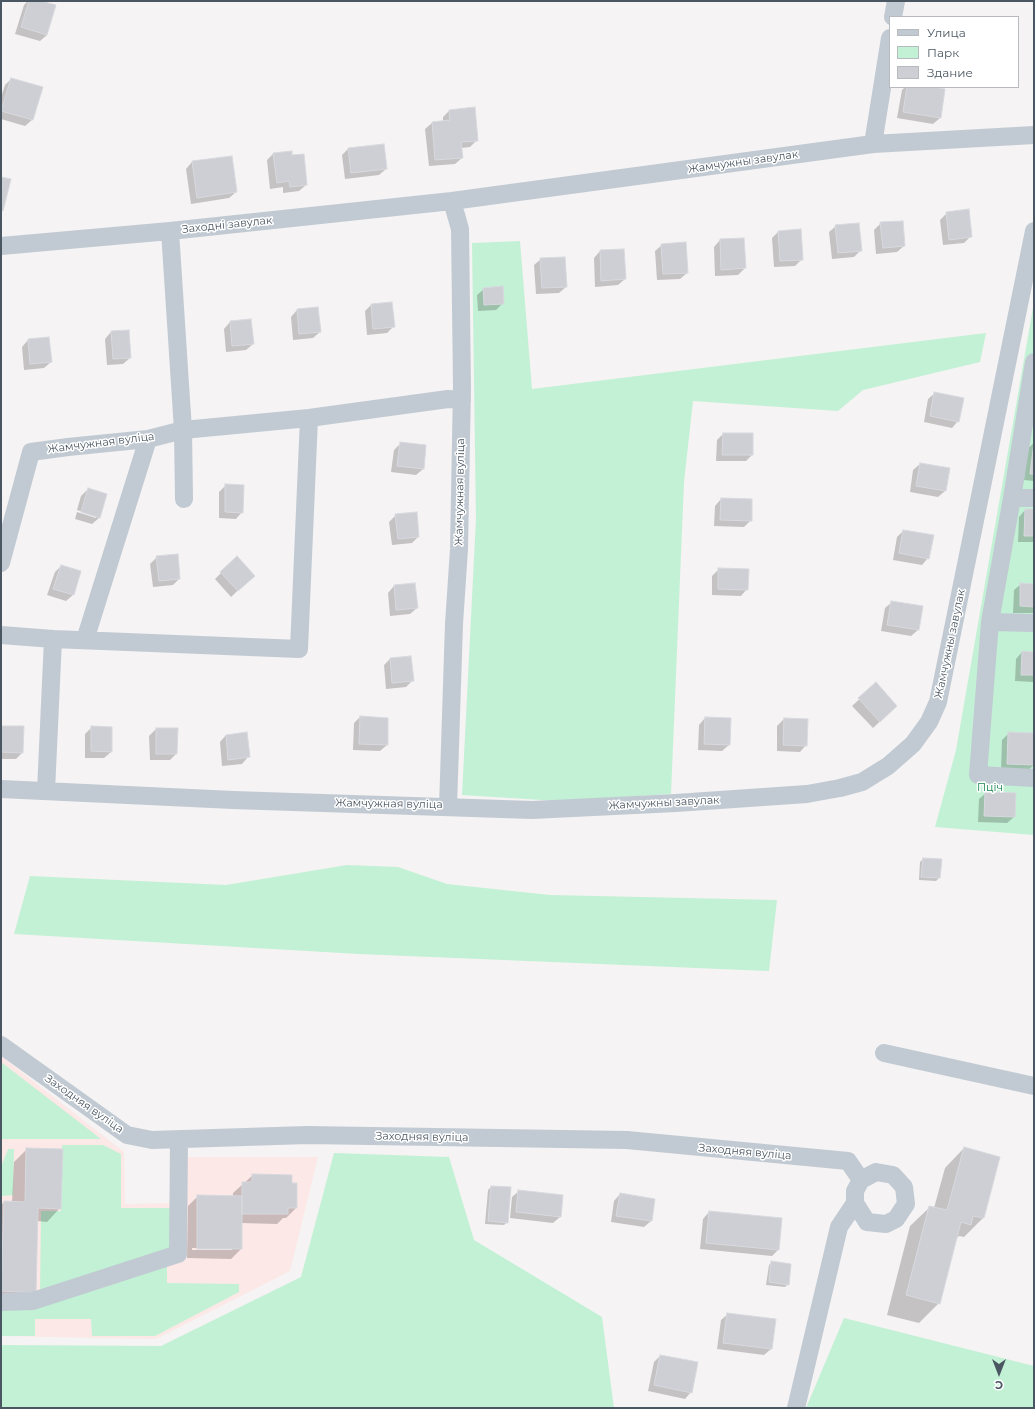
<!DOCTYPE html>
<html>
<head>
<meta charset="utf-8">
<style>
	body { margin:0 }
	#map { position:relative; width:1035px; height:1409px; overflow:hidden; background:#f5f3f3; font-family:Montserrat,sans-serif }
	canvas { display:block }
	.frame { position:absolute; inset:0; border:2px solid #4a5661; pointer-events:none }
	.legend { position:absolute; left:889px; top:16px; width:130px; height:72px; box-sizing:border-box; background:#fff; border:1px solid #b7bbc0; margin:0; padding:5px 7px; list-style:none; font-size:12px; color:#4a5661 }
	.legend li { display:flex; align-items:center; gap:8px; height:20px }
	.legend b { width:20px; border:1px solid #b7bbc0 }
	.north { position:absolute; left:979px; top:1353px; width:40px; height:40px; -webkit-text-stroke:3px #fff; paint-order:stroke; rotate:180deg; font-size:11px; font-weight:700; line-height:16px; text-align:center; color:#4a5661 }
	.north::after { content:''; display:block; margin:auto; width:14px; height:18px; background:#4a5661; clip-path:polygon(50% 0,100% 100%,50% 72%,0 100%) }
</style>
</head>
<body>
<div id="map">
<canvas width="1035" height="1409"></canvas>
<div class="frame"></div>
<ul class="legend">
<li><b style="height:5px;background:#c1cad2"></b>Улица</li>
<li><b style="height:11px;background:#c3f1d5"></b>Парк</li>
<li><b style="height:11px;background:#cdcfd5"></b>Здание</li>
</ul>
<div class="north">С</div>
</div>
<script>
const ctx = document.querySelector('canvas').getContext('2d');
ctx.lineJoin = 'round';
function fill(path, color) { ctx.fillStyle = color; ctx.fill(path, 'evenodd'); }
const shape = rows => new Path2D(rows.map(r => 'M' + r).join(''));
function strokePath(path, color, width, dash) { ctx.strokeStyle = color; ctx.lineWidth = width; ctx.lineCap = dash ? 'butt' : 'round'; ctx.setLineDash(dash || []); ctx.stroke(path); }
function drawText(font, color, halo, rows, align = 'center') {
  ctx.font = font + ' Montserrat,sans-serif'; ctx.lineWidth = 3; ctx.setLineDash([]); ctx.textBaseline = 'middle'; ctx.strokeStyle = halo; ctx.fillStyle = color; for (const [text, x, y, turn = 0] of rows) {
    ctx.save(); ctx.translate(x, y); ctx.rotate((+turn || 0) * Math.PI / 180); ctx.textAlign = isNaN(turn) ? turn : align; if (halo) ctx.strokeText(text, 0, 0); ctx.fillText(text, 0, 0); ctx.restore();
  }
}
fill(shape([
	[1,1056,124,1152,125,1204,185,1203,184,1157,318,1157,290,1271,156,1339,1,1336]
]), '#fce8e6');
fill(shape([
	[520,241,532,389,986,333,980,362,863,390,838,411,693,401,684,482,671,794,558,801,462,795,476,519,472,243],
	[1034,302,1034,835,935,827,956,750],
	[347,865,398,867,447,884,550,895,777,900,769,971,359,954,14,934,30,876,226,885],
	[1,1062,101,1139,1,1139],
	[62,1145,103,1145,121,1154,121,1208,173,1208,174,1252,40,1294,41,1211,61,1211],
	[8,1149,14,1149,13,1195,1,1196,1,1167],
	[334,1153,449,1157,474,1240,602,1317,614,1408,1,1408,1,1345,161,1346,301,1277],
	[167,1265,167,1283,239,1284,239,1292,155,1336,92,1336,91,1319,35,1319,35,1336,1,1336,1,1307],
	[844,1318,1034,1366,1034,1408,806,1408]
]), '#c3f1d5');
fill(shape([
	[28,1,37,1,47,35,40,41,15,34,24,5],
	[11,79,32,120,25,126,1,119,1,97,5,85],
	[905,87,928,87,940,118,933,124,897,118,902,90],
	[449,111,477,140,470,147,461,148,462,158,455,164,429,166,425,129,432,123,443,122,443,117],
	[349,148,386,169,379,175,345,179,342,155],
	[274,153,306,185,299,191,283,193,283,187,270,189,267,160],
	[231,157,236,192,229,198,191,204,186,169,192,162],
	[947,213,971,236,964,243,943,245,940,220],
	[881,223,904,246,897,252,876,254,874,230],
	[836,226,861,250,854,257,832,259,829,232],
	[778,232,802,259,795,266,774,267,772,238],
	[743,239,745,268,738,275,715,276,714,247,720,240],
	[662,245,687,273,680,279,657,280,655,251],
	[600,251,625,279,618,285,595,287,594,258],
	[541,259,566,287,559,293,536,294,534,265],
	[484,289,503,303,496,310,478,311,477,295],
	[371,305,394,326,387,333,367,335,365,311],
	[297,310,320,332,313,338,293,340,291,317],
	[230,322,253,344,246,350,226,352,224,329],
	[128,331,130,358,123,364,107,365,105,339,111,332],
	[28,340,51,362,44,368,24,370,22,347],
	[935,393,958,421,952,428,924,422,928,399],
	[723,434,752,455,746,461,716,461,717,440],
	[1034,443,1034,481,1024,480,1027,449],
	[400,444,423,469,416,475,391,472,394,450],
	[920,464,945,491,938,497,910,492,913,470],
	[226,485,242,512,236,519,219,518,219,492],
	[88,489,106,494,99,518,92,524,75,519,77,512,96,518,96,516,77,510,81,496],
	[721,499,751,520,744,527,714,526,715,506],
	[1025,510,1034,510,1034,542,1018,542,1019,517],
	[396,515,418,537,412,543,392,545,389,522],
	[903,531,928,558,922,565,893,560,897,537],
	[157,557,179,579,173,585,153,587,150,564],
	[237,557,247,582,231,597,215,579],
	[61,566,73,595,66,601,47,595,55,572],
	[719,569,747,589,741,596,712,595,712,576],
	[1021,584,1034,585,1034,613,1013,613,1014,590],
	[394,586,417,608,410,614,390,616,388,593],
	[892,602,918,630,911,636,881,631,885,608],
	[1022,652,1034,653,1034,682,1015,681,1016,659],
	[410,657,413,680,406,687,386,689,384,665,390,659],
	[876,684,890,712,873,728,852,706],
	[360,717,387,745,380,751,353,750,354,723],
	[705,718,729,745,722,751,698,750,699,725],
	[784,719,807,720,806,745,800,752,777,751,777,726],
	[1,727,22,753,16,759,1,759],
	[92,727,111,752,104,758,85,758,85,734],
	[156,729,177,729,176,754,170,760,150,760,149,736],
	[1009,733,1034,734,1034,765,1027,771,1001,770,1002,740],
	[226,735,248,757,242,764,222,766,220,742],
	[986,793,1014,817,1007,823,978,822,979,799],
	[923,859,941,860,939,878,936,881,919,880,920,862],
	[964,1148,999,1157,983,1218,964,1237,959,1236,955,1240,939,1303,919,1323,887,1315,910,1226,930,1207,934,1208,945,1168],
	[27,1149,60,1208,47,1222,37,1221,35,1292,1,1305,1,1205,4,1202,12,1202,14,1162],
	[253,1175,290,1184,296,1184,296,1208,286,1218,283,1218,277,1224,241,1223,241,1249,231,1259,187,1258,188,1206,198,1196,233,1196,233,1193],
	[192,1248,232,1248,232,1250,192,1250],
	[491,1187,507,1222,504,1225,485,1224,488,1190],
	[519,1191,560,1217,553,1223,510,1218,512,1197],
	[620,1194,651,1221,644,1227,611,1222,614,1201],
	[709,1212,778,1250,772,1256,700,1249,703,1219],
	[772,1262,788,1284,785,1287,766,1285,769,1265],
	[728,1314,775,1320,771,1349,764,1355,717,1349,721,1320],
	[660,1356,691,1392,685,1399,648,1391,654,1362]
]), '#0003');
const building = shape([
	[29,1,41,1,56,5,47,35,21,27,29,1],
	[11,78,43,87,33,120,1,111,11,78],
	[907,87,934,87,945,89,941,118,903,112,907,87],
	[475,107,478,141,461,142,463,158,435,160,432,122,450,120,449,110,475,107],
	[384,144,387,169,351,173,348,148,384,144],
	[292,151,292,155,304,154,307,185,290,187,289,181,277,183,273,153,292,151],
	[232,156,237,192,197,198,192,161,232,156],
	[1,177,11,179,3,211,1,210,1,177],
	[969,209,972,237,949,240,946,212,969,209],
	[903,221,905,246,883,248,880,222,903,221],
	[859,223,862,251,838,253,835,225,859,223],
	[801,229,803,260,780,261,778,231,801,229],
	[744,238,746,268,721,270,720,239,744,238],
	[686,242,688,273,663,274,661,244,686,242],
	[624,249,626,279,601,281,600,250,624,249],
	[565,257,567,287,542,288,540,258,565,257],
	[503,286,504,304,484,305,483,288,503,286],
	[392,302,395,327,373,329,371,304,392,302],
	[318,307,321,332,299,334,297,309,318,307],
	[251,319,254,344,232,346,230,321,251,319],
	[129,330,131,358,113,359,111,331,129,330],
	[49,337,52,362,30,364,28,339,49,337],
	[934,392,964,398,959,422,930,416,934,392],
	[723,433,753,433,753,455,722,455,723,433],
	[400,442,426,445,424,469,397,466,400,442],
	[1034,442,1034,474,1030,474,1034,442],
	[920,463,950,468,946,491,916,486,920,463],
	[225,484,244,485,243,513,225,512,225,484],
	[88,488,107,494,100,518,81,512,88,488],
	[721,498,752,499,752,521,720,520,721,498],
	[1025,509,1034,509,1034,536,1024,536,1025,509],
	[417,512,419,537,398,539,395,514,417,512],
	[903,530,934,535,929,559,899,553,903,530],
	[178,554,180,579,159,581,156,556,178,554],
	[237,556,255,576,238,591,220,572,237,556],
	[61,565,81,571,74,595,53,589,61,565],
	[718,568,749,569,748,590,718,589,718,568],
	[415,583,418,608,396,610,394,585,415,583],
	[1020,583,1034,584,1034,607,1020,606,1020,583],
	[891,601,923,606,919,630,887,625,891,601],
	[1022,651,1034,652,1034,675,1021,675,1022,651],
	[411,656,414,681,392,683,390,658,411,656],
	[876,682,897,706,880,722,858,698,876,682],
	[360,716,388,718,388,745,359,744,360,716],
	[705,717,731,718,730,745,704,744,705,717],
	[784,718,808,719,807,746,783,745,784,718],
	[1,726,24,726,23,753,1,752,1,726],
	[91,726,112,727,112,752,91,751,91,726],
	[156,728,178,728,177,754,156,754,156,728],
	[247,732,250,757,228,760,226,735,247,732],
	[1008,732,1034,733,1034,765,1007,764,1008,732],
	[985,792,1016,793,1015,817,984,816,985,792],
	[923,858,942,859,940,878,921,877,923,858],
	[964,1147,1000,1157,984,1218,973,1216,971,1225,961,1222,940,1304,906,1295,929,1206,947,1210,964,1147],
	[26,1148,63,1149,61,1209,38,1208,36,1293,1,1291,4,1201,25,1202,26,1148],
	[252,1174,292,1175,292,1183,297,1183,297,1208,288,1208,288,1214,242,1214,242,1182,252,1182,252,1174],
	[491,1186,511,1187,508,1223,488,1221,491,1186],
	[518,1190,563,1195,561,1217,516,1212,518,1190],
	[620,1193,655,1199,652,1221,616,1216,620,1193],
	[197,1195,242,1196,242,1249,197,1249,197,1195],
	[709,1211,782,1218,779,1250,706,1243,709,1211],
	[771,1261,791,1264,789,1285,769,1282,771,1261],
	[727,1313,776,1319,772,1349,723,1343,727,1313],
	[660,1355,698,1362,692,1393,654,1385,660,1355]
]);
fill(building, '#cdcfd5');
strokePath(building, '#d7d9de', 1);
strokePath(shape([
	[893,17,896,1],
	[873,144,890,38],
	[170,231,183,430,184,499],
	[1,246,170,231,452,201,873,144,1034,135],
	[1034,362,1012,498,990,622,978,775,1034,778],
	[1012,498,1034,498],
	[1,563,31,452,68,447,148,439,183,430,309,418,448,399,462,400],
	[990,622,1034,623],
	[1,635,53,639,46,791],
	[53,639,299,649,309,418],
	[85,640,148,439],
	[1,789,233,800,532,810,676,803,807,794,840,788,862,782,888,766,913,744,929,722,938,702,1034,231],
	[448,807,454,624,459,549,462,386,460,229,452,201],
	[1,1045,127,1135,152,1140,307,1135,627,1140,848,1161,861,1180],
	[884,1053,1034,1086],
	[876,1172,893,1175,904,1187,906,1204,896,1219,886,1224,867,1222,855,1203,855,1191,861,1180,876,1172],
	[1,1302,33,1301,178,1254,179,1139],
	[796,1408,839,1227,855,1203]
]), '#c1cad2', 18);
drawText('11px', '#4a5661', '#fff', [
	["Жамчужны завулак",743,162,-8],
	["Заходні завулак",227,225,-6],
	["Жамчужная вуліца",101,443,-7],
	["Жамчужная вуліца",460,492,-89],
	["Жамчужны завулак",950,644,-78],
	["Жамчужны завулак",664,803,-3],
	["Жамчужная вуліца",389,804,1],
	["Заходняя вуліца",84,1104,35],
	["Заходняя вуліца",422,1137,1],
	["Заходняя вуліца",745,1152,5]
]);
drawText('11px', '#17864f', '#fff', [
	["Пціч",990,788]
]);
</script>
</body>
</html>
